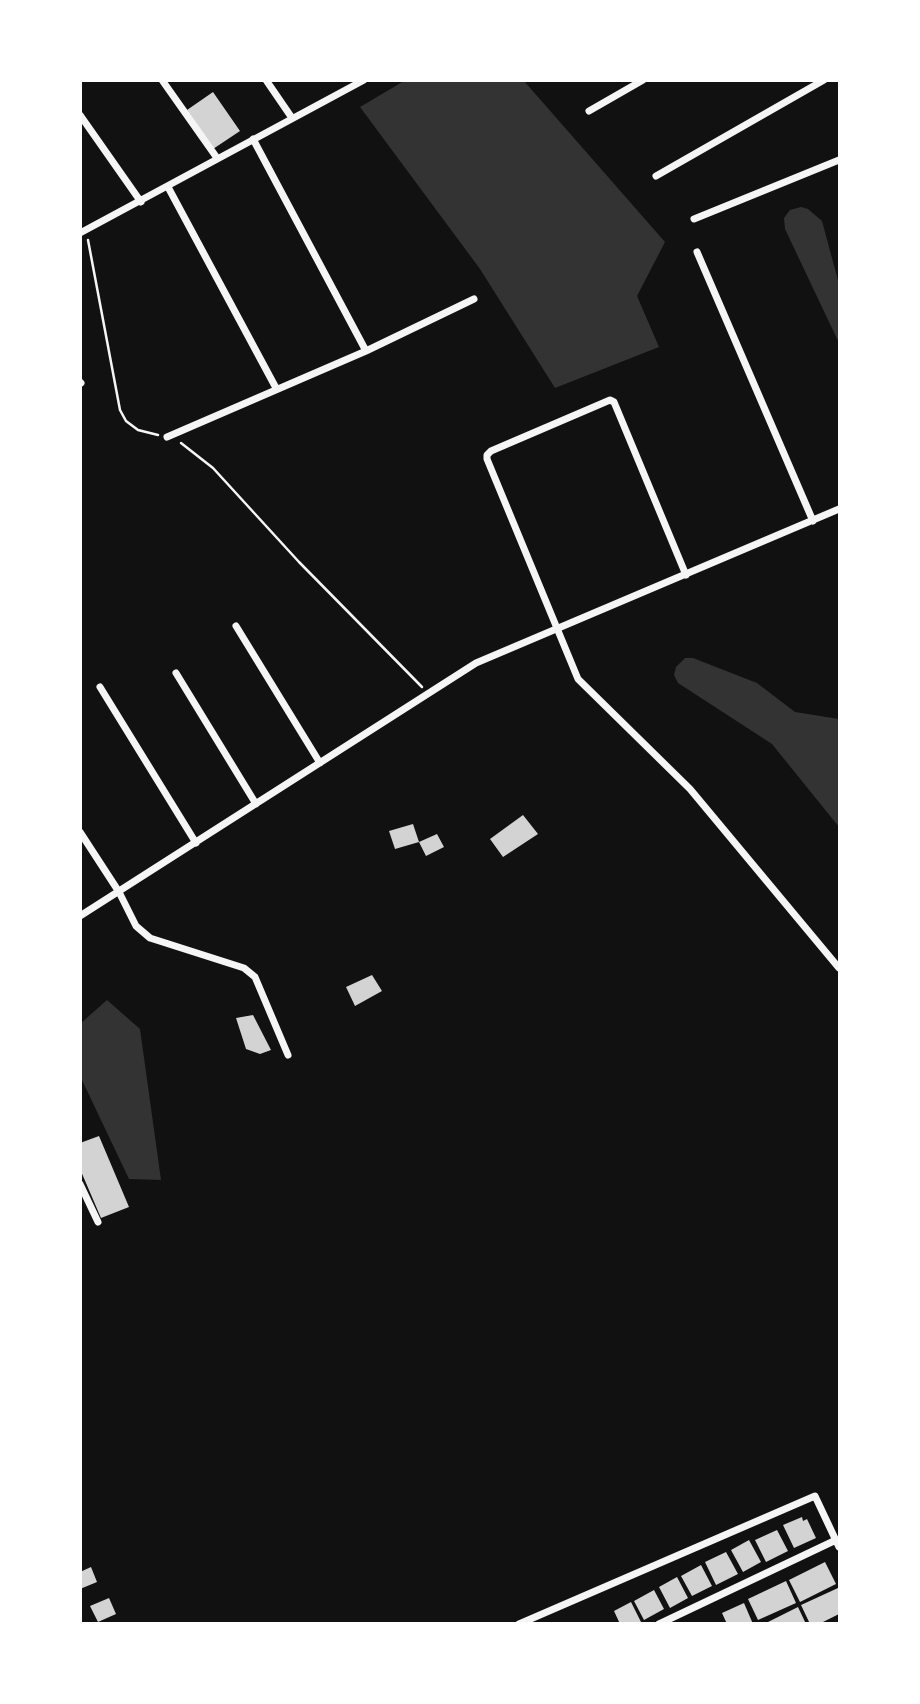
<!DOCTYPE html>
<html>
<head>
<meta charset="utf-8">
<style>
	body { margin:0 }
	#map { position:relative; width:920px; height:1704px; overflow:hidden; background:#111; font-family:"DM Sans",sans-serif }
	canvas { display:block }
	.frame { position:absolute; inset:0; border:82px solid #fff; pointer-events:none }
</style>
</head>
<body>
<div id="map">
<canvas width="920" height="1704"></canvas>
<div class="frame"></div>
</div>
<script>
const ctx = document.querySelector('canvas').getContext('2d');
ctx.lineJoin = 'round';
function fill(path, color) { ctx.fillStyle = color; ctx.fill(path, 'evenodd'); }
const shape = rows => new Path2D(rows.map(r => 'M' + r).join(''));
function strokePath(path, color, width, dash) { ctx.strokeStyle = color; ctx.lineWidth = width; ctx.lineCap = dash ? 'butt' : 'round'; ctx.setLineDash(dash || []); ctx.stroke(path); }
fill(shape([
	[404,81,524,81,665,242,637,296,659,347,555,388,480,269,360,107],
	[801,207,808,209,822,221,839,284,839,343,785,229,784,218,790,210],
	[685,658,693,658,757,683,795,712,839,719,839,827,772,744,678,683,674,675,676,667],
	[107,1000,140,1029,161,1180,129,1179,81,1078,81,1023]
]), '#333');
fill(shape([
	[213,92,240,131,213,149,187,110],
	[523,815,538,834,503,857,490,839],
	[413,824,419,842,395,849,389,831],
	[437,834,444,847,426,856,419,842],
	[372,975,382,991,355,1006,346,987],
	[253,1015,271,1050,260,1054,246,1049,236,1018],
	[99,1136,129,1207,101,1218,80,1169,80,1143],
	[802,1517,803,1521,807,1519,816,1538,794,1548,783,1525],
	[777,1530,788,1551,766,1562,755,1540],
	[749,1540,761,1562,743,1572,731,1550],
	[726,1552,738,1574,716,1585,705,1562],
	[825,1562,836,1584,800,1602,789,1580],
	[701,1565,712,1586,692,1596,681,1576],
	[91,1567,97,1582,80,1589,80,1572],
	[677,1577,688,1598,670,1608,659,1587],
	[786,1581,796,1603,758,1620,748,1599],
	[838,1588,839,1614,819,1624,810,1624,801,1605],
	[654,1590,664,1609,644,1620,634,1601],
	[109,1598,116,1614,98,1622,90,1606],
	[631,1602,641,1622,620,1624,614,1611],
	[744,1603,753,1624,727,1624,722,1613],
	[798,1607,806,1624,764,1624]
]), '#d3d3d3');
strokePath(shape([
	[88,240,120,410,126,421,138,430,158,435],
	[181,443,213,468,299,562,422,687]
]), '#f5f5f5', 2.5);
strokePath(shape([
	[162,80,217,158],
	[266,80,292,118],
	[589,111,643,80],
	[80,115,141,202],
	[253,139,366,351],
	[656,176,824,80],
	[168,187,276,388],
	[694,219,839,160],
	[80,233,364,80],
	[697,252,813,521],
	[80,382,81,383],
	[167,437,366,351,474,299],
	[686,575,614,402,610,400,491,451,487,455,487,459,578,679,690,789,839,968],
	[236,626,320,763],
	[176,673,256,804],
	[100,687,196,843],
	[80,832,119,892,136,926,150,938,244,968,255,977,288,1055],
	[80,916,476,663,839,509],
	[80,1184,98,1222],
	[519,1624,815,1496,839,1547],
	[659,1624,836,1540]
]), '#f5f5f5', 7);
</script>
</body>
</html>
